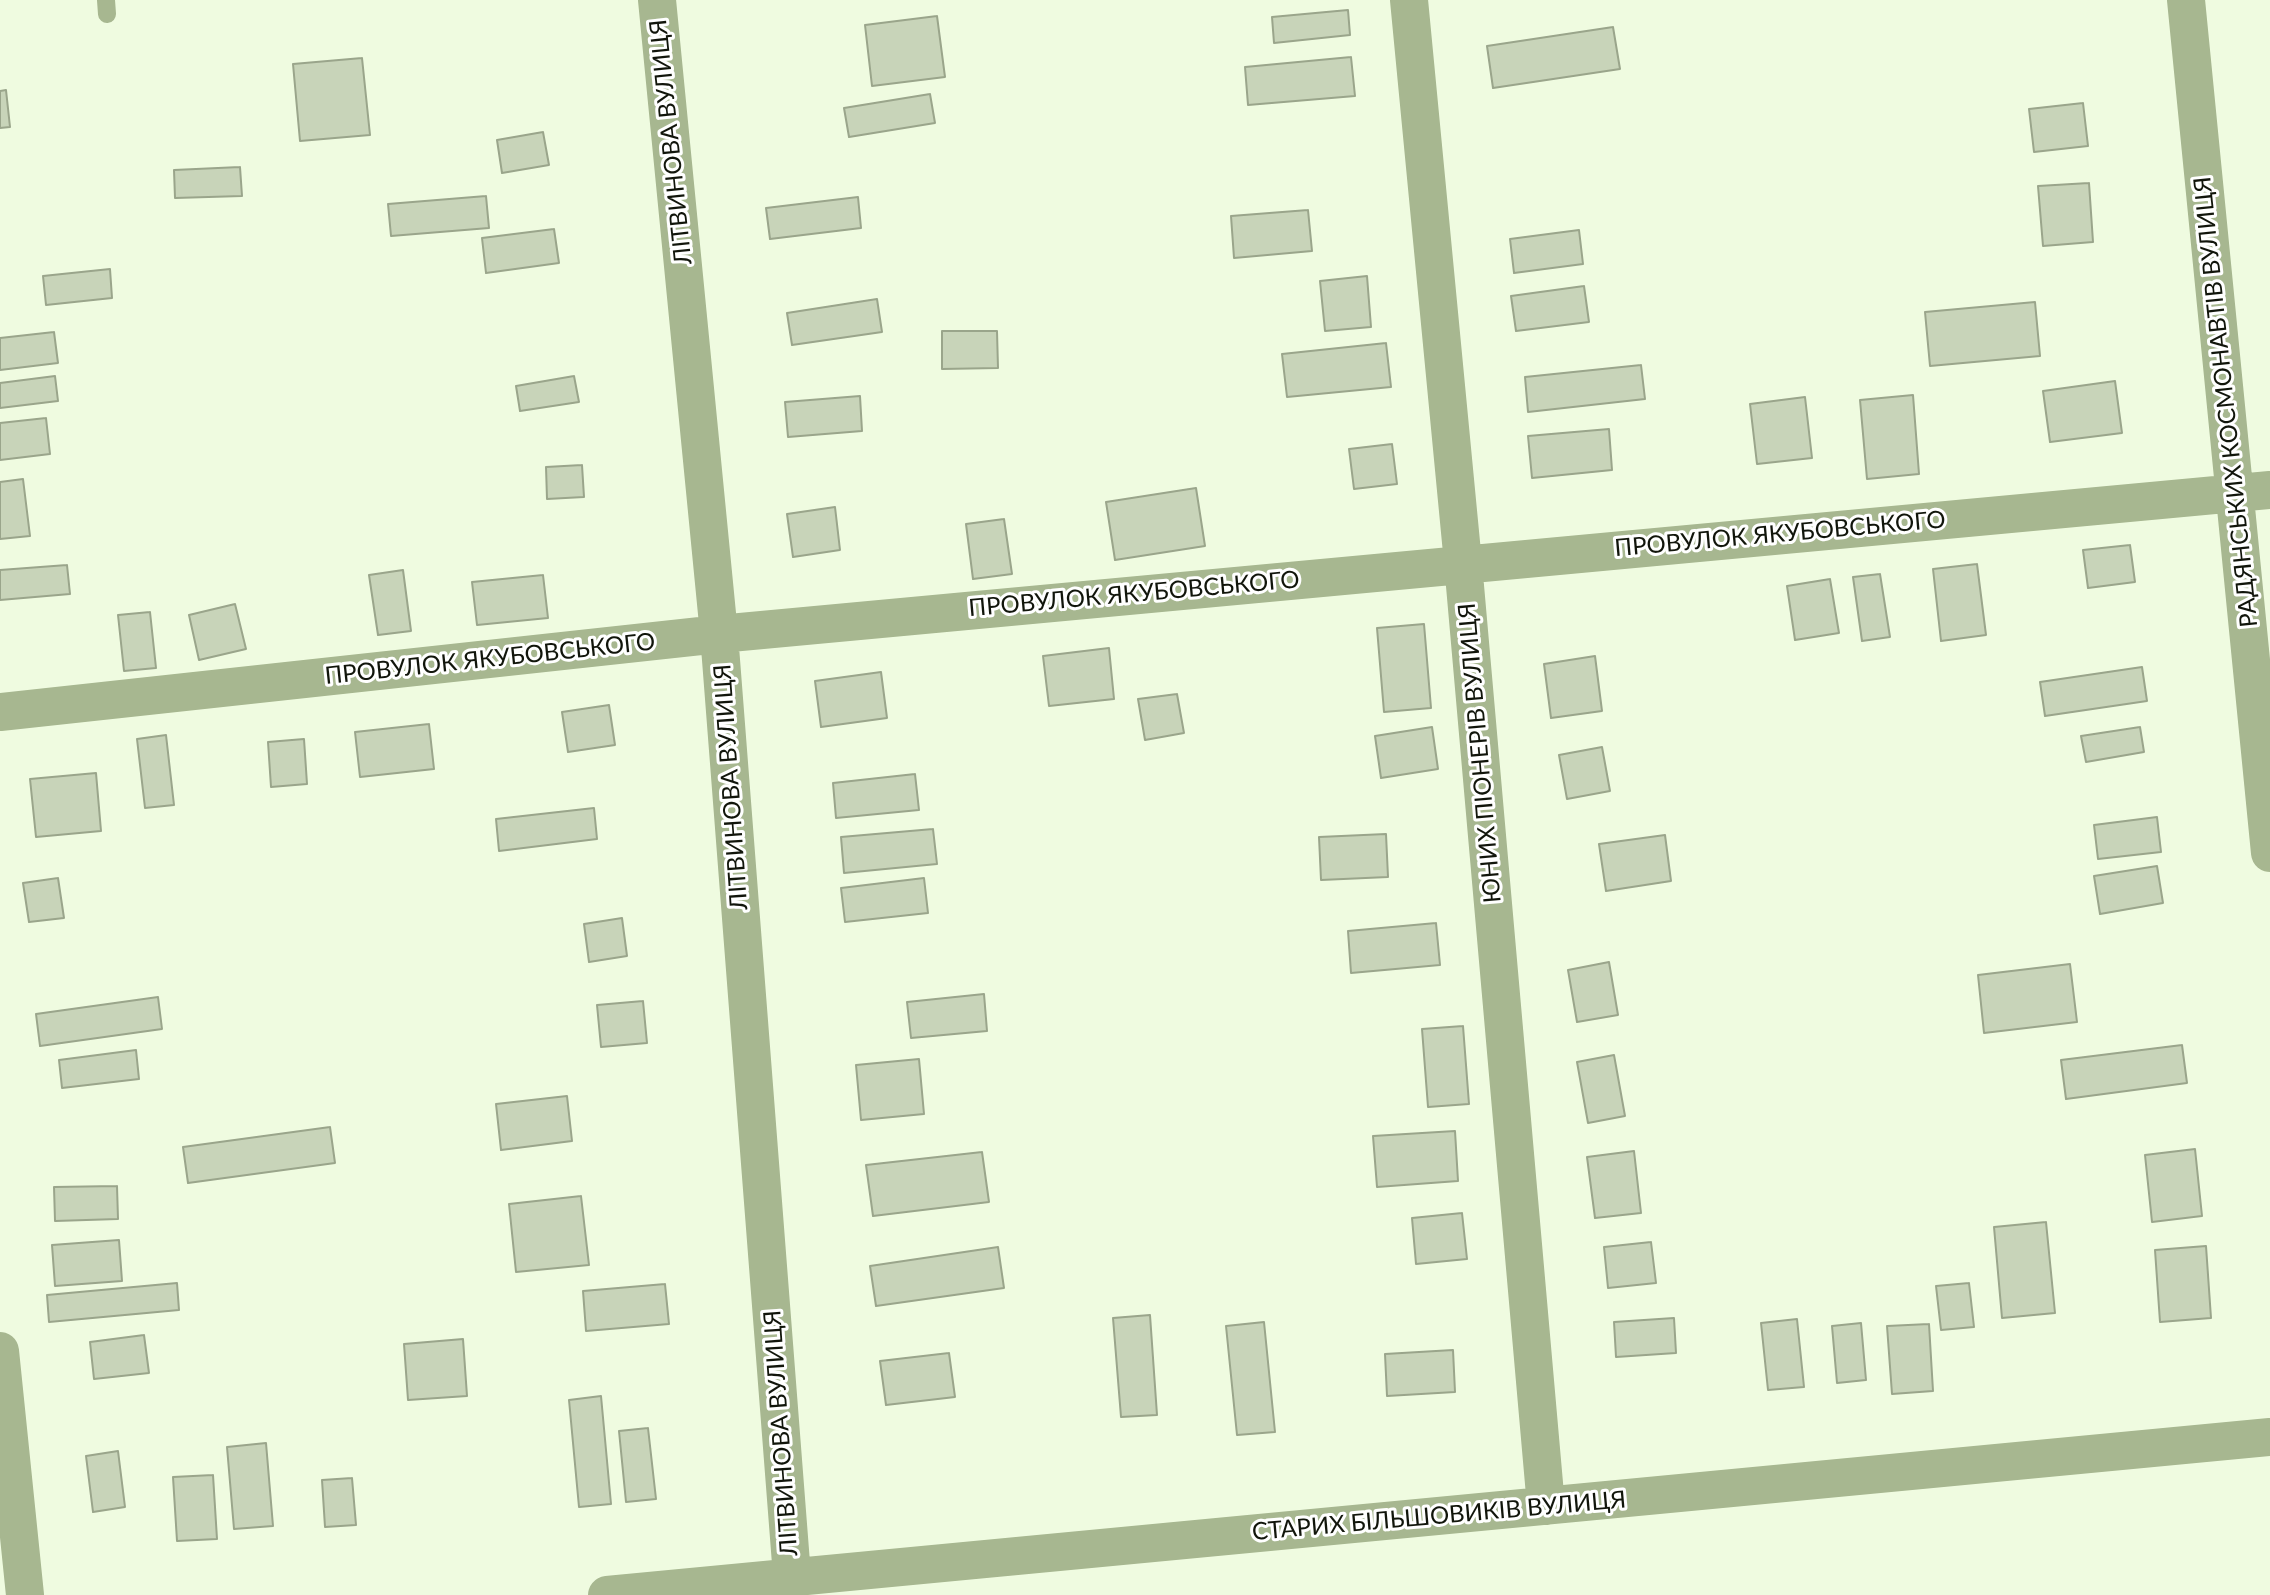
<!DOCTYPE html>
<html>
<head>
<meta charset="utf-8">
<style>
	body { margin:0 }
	canvas { display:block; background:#effbe0 }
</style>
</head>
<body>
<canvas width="2270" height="1595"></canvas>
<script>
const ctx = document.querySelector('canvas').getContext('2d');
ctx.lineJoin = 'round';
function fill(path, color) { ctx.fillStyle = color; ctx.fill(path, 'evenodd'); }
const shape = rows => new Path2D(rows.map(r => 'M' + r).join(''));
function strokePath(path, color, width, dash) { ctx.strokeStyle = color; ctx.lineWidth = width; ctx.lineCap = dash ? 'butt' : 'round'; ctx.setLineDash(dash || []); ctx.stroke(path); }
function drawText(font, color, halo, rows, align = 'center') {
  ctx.font = font + ' Lato,sans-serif'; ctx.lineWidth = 6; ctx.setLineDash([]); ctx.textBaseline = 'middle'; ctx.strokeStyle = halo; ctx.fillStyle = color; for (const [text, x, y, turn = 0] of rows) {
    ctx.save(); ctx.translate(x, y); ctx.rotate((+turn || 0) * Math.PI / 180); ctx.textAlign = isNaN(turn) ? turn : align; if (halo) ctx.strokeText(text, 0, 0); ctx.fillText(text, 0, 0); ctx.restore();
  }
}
const building = shape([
	[1348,10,1350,35,1274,43,1272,17,1348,10],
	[937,16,945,77,872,86,865,25,937,16],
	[1613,27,1620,69,1493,88,1487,46,1613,27],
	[1351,57,1355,96,1248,105,1245,67,1351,57],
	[362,58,370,135,300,141,293,64,362,58],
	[6,90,10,127,0,128,0,91,6,90],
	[930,94,935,123,849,137,844,108,930,94],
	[2083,103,2088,146,2034,152,2029,109,2083,103],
	[543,132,549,165,502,173,497,140,543,132],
	[240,167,242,196,175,198,174,170,240,167],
	[2089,183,2093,242,2043,246,2038,186,2089,183],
	[486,196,489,228,391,236,388,204,486,196],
	[858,197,861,228,770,239,766,208,858,197],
	[1308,210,1312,251,1234,258,1231,216,1308,210],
	[554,229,559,263,486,273,482,238,554,229],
	[1579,230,1583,264,1514,273,1510,239,1579,230],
	[110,269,112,298,46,305,43,276,110,269],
	[1367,276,1371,327,1325,331,1320,281,1367,276],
	[1584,286,1589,322,1516,331,1511,296,1584,286],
	[877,299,882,332,792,345,787,313,877,299],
	[2035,302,2040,356,1930,366,1925,312,2035,302],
	[942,331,997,331,998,368,942,369,942,331],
	[54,332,58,363,0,370,0,338,54,332],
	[1386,343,1391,387,1287,397,1282,354,1386,343],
	[1641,365,1645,399,1528,412,1525,377,1641,365],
	[55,376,58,401,0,408,0,383,55,376],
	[574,376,579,402,520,411,516,386,574,376],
	[2115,381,2122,433,2050,442,2043,391,2115,381],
	[1913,395,1919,474,1867,479,1860,400,1913,395],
	[860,396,862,431,788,437,785,402,860,396],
	[1805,397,1812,458,1757,464,1750,404,1805,397],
	[46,418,50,454,0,460,0,423,46,418],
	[1609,429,1612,470,1532,478,1528,436,1609,429],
	[1392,444,1397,484,1354,489,1349,449,1392,444],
	[582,465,584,497,547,499,546,467,582,465],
	[23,479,30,536,0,539,0,482,23,479],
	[1196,488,1205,546,1115,560,1106,502,1196,488],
	[835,507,840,550,793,557,787,514,835,507],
	[1004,519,1012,574,973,579,966,524,1004,519],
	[2130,545,2135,582,2088,588,2083,550,2130,545],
	[1977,564,1986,635,1941,641,1933,569,1977,564],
	[67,565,70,594,0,600,0,570,67,565],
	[403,570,411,631,378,635,369,575,403,570],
	[1880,574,1890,637,1862,641,1853,577,1880,574],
	[543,575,548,618,477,625,472,582,543,575],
	[1830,579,1839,633,1795,640,1787,586,1830,579],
	[235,604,246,649,199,660,189,615,235,604],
	[150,612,156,668,124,671,118,615,150,612],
	[1424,624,1431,708,1384,712,1377,628,1424,624],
	[1109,648,1114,699,1049,706,1043,656,1109,648],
	[1595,656,1602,711,1551,718,1544,664,1595,656],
	[2142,667,2147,701,2045,716,2040,682,2142,667],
	[881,672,887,718,821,727,815,681,881,672],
	[1177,694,1184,733,1145,740,1138,699,1177,694],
	[609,705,615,745,568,752,562,712,609,705],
	[429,724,434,769,360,777,355,732,429,724],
	[1432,727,1438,769,1381,778,1375,736,1432,727],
	[2140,727,2144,752,2086,762,2081,736,2140,727],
	[166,735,174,805,145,808,137,739,166,735],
	[304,739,307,784,271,787,268,742,304,739],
	[1602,747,1610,791,1567,799,1559,755,1602,747],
	[96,773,101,831,36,837,30,779,96,773],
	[915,774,919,810,836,818,833,783,915,774],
	[594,808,597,839,499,851,496,819,594,808],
	[2157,817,2161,852,2098,859,2094,825,2157,817],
	[933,829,937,864,844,873,841,837,933,829],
	[1386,834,1388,877,1321,880,1319,837,1386,834],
	[1665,835,1671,881,1606,891,1599,844,1665,835],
	[2157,866,2163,903,2100,914,2094,876,2157,866],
	[58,878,64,918,29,922,23,883,58,878],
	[924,878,928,913,845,922,841,888,924,878],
	[622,918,627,956,589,962,584,924,622,918],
	[1436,923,1440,965,1351,973,1348,931,1436,923],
	[1609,962,1618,1015,1577,1022,1568,970,1609,962],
	[2070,964,2077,1022,1984,1033,1978,975,2070,964],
	[984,994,987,1031,911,1038,907,1002,984,994],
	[158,997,162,1029,40,1046,36,1014,158,997],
	[643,1001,647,1043,601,1047,597,1005,643,1001],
	[1463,1026,1469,1104,1428,1107,1422,1029,1463,1026],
	[2182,1045,2187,1083,2066,1099,2061,1060,2182,1045],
	[136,1050,139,1079,62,1088,59,1060,136,1050],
	[1614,1055,1625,1116,1588,1123,1577,1062,1614,1055],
	[919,1059,924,1114,861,1120,856,1065,919,1059],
	[567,1096,572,1141,501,1150,496,1104,567,1096],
	[330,1127,335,1163,188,1183,183,1147,330,1127],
	[1455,1131,1458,1181,1377,1187,1373,1136,1455,1131],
	[2195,1149,2202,1216,2152,1222,2145,1155,2195,1149],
	[1634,1151,1641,1213,1595,1218,1587,1157,1634,1151],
	[982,1152,989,1202,873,1216,866,1165,982,1152],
	[117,1186,118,1219,55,1221,54,1187,117,1186],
	[581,1196,589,1265,516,1272,509,1204,581,1196],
	[1462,1213,1467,1259,1416,1264,1412,1218,1462,1213],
	[2046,1222,2055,1313,2002,1318,1994,1227,2046,1222],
	[119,1240,122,1281,55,1286,52,1245,119,1240],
	[1651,1242,1656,1283,1608,1288,1604,1247,1651,1242],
	[2206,1246,2211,1318,2160,1322,2155,1250,2206,1246],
	[998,1247,1004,1288,876,1306,870,1266,998,1247],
	[177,1283,179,1310,49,1322,47,1295,177,1283],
	[1969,1283,1974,1327,1941,1330,1936,1286,1969,1283],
	[665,1284,669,1324,586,1331,583,1291,665,1284],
	[1150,1315,1157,1415,1121,1417,1113,1318,1150,1315],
	[1674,1318,1676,1353,1616,1357,1614,1322,1674,1318],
	[1797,1319,1804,1387,1768,1390,1761,1323,1797,1319],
	[1264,1322,1275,1432,1237,1435,1226,1326,1264,1322],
	[1861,1323,1866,1380,1837,1383,1832,1326,1861,1323],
	[1929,1324,1933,1391,1892,1394,1887,1326,1929,1324],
	[144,1335,149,1373,94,1379,90,1342,144,1335],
	[463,1339,467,1396,408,1400,404,1344,463,1339],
	[1453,1350,1455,1392,1387,1396,1385,1354,1453,1350],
	[949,1353,955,1397,886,1405,880,1361,949,1353],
	[601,1396,611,1504,579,1507,569,1400,601,1396],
	[648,1428,656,1499,626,1502,619,1431,648,1428],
	[266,1443,273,1526,234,1529,227,1447,266,1443],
	[118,1451,125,1507,93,1512,86,1456,118,1451],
	[213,1475,217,1539,177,1541,173,1477,213,1475],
	[352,1478,356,1525,325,1527,322,1480,352,1478]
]);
fill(building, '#c8d4b9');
strokePath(building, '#9aa58b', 2);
strokePath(shape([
	[106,0,107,14]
]), '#a7b790', 18);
strokePath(shape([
	[657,0,719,634,792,1576],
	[1409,0,1463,563,1546,1506],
	[2186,0,2270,853],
	[0,712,719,634,2270,490],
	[0,1351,25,1595],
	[607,1595,2270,1437]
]), '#a7b790', 38);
drawText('24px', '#11150b', '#fff', [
	["ЛІТВИНОВА ВУЛИЦЯ",671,142,-96],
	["РАДЯНСЬКИХ КОСМОНАВТІВ ВУЛИЦЯ",2226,402,-96],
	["ПРОВУЛОК ЯКУБОВСЬКОГО",1780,534,-5],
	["ПРОВУЛОК ЯКУБОВСЬКОГО",1134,594,-5],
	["ПРОВУЛОК ЯКУБОВСЬКОГО",490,659,-6],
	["ЮНИХ ПІОНЕРІВ ВУЛИЦЯ",1480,753,-95],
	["ЛІТВИНОВА ВУЛИЦЯ",731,787,-94],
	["ЛІТВИНОВА ВУЛИЦЯ",781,1433,-94],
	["СТАРИХ БІЛЬШОВИКІВ ВУЛИЦЯ",1439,1516,-5]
]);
</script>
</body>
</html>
